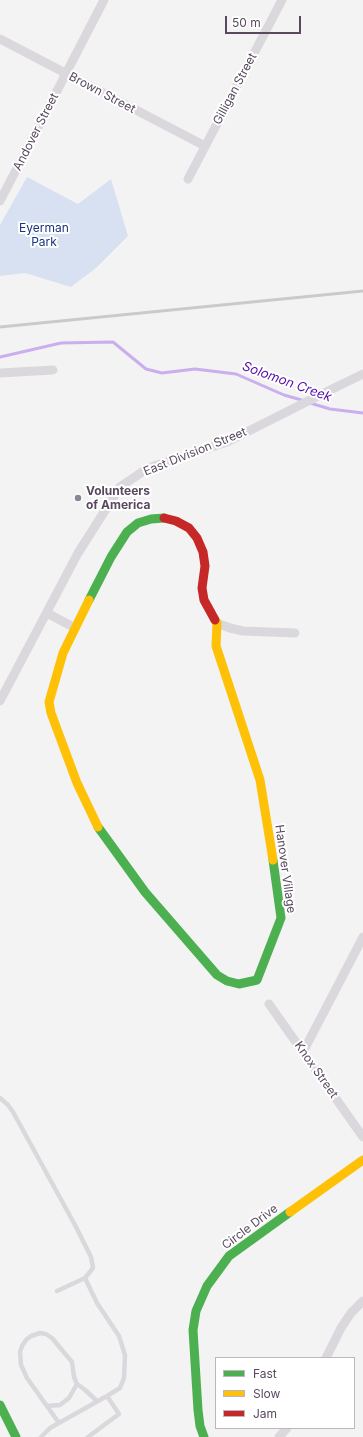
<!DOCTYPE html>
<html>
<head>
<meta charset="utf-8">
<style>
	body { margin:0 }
	#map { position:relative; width:363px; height:1437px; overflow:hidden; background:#f3f3f3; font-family:Inter,sans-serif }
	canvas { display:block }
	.legend { position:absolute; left:215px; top:1357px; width:140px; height:72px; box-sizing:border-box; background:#fff; border:1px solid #bdb6bf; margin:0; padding:5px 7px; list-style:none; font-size:12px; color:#59495f }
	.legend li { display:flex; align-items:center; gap:8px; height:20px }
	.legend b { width:20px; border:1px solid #bdb6bf }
	.scale { position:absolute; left:225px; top:16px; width:76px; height:18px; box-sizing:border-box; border:2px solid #59495f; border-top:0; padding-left:5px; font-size:12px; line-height:14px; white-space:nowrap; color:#59495f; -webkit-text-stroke:3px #fff; paint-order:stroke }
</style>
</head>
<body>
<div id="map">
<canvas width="363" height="1437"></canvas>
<ul class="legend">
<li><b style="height:5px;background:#4caf50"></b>Fast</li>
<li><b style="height:5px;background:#ffc107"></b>Slow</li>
<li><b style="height:5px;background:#c62828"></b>Jam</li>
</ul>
<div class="scale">50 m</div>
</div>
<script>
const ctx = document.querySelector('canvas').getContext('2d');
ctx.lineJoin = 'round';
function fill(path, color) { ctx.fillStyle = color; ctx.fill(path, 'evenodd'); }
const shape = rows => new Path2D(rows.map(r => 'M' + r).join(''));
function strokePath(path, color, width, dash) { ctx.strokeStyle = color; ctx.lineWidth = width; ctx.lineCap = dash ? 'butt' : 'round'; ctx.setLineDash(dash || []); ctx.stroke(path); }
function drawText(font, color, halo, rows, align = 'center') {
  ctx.font = font + ' Inter,sans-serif'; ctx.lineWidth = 4; ctx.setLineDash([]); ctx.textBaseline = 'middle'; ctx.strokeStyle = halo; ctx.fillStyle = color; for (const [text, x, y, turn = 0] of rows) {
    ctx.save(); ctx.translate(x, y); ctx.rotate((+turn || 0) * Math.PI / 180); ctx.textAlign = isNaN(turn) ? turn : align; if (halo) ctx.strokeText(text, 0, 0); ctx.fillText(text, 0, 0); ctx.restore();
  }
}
fill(shape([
	[27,177,78,204,111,179,128,236,96,268,71,287,25,273,0,276,0,225]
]), '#d8e1f1');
strokePath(shape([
	[0,357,61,343,113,342,146,369,162,373,195,369,236,374,284,395,305,401],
	[310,403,330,409,363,413]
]), '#caaeee', 3);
strokePath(shape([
	[0,1098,8,1105,13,1112,75,1225,91,1257,93,1268,85,1278],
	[57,1291,85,1278,97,1303,119,1336,125,1355,124,1378,120,1388,107,1396],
	[47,1406,60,1405,69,1398,77,1384],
	[59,1423,27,1378,21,1365,20,1352,22,1346,26,1340,31,1336,40,1333,46,1334,52,1338,72,1362,74,1377,77,1384,84,1389,97,1401],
	[41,1437,50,1428,107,1396,119,1414,88,1437]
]), '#dbd8dd', 4.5);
strokePath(shape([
	[0,39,205,146],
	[188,179,282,0],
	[0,201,104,0],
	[0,373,53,370],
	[47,613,75,628],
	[217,623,230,628,243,631,295,633],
	[0,701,78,553,120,487,148,468,227,442,324,393,363,374],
	[269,1004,363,1137],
	[303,1052,363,937],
	[326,1358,341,1328,351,1313,363,1301],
	[279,1437,287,1428]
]), '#dbd8dd', 9);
strokePath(shape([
	[89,600,111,557,127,532,138,523,151,519,164,518],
	[98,827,145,892,217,975,227,981,239,984,257,980,281,918,273,860],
	[0,1405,16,1437],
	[204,1437,200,1426,198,1410,193,1330,196,1311,207,1286,229,1256,290,1212]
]), '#4caf50', 9);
strokePath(shape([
	[89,600,63,653,49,702,51,713,77,783,98,827],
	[215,620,217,623,216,646,260,780,273,860],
	[290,1212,363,1160]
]), '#ffc107', 9);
strokePath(shape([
	[164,518,176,521,189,528,197,538,203,552,205,566,202,588,204,600,215,620]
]), '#c62828', 9);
strokePath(shape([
	[0,327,363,291]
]), '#ccc9ce', 3);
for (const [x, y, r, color] of [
	[78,498,4,"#8f8493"]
]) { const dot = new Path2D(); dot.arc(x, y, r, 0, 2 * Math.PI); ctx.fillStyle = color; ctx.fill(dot); strokePath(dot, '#fff', 1.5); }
drawText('12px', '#59495f', '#fff', [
	["Gilligan Street",235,89,-62],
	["Brown Street",102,93,28],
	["Andover Street",36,132,-63],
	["East Division Street",195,452,-22],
	["Hanover Village",285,869,82],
	["Knox Street",316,1070,55],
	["Circle Drive",250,1227,-37]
]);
drawText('12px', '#193482', '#fff', [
	["Eyerman",44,228],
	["Park",44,242]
]);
drawText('bold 12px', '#59495f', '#fff', [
	["Volunteers",86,491],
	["of America",86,505]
], 'left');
drawText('italic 13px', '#560ead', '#fff', [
	["Solomon Creek",287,382,20]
]);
</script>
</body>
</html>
